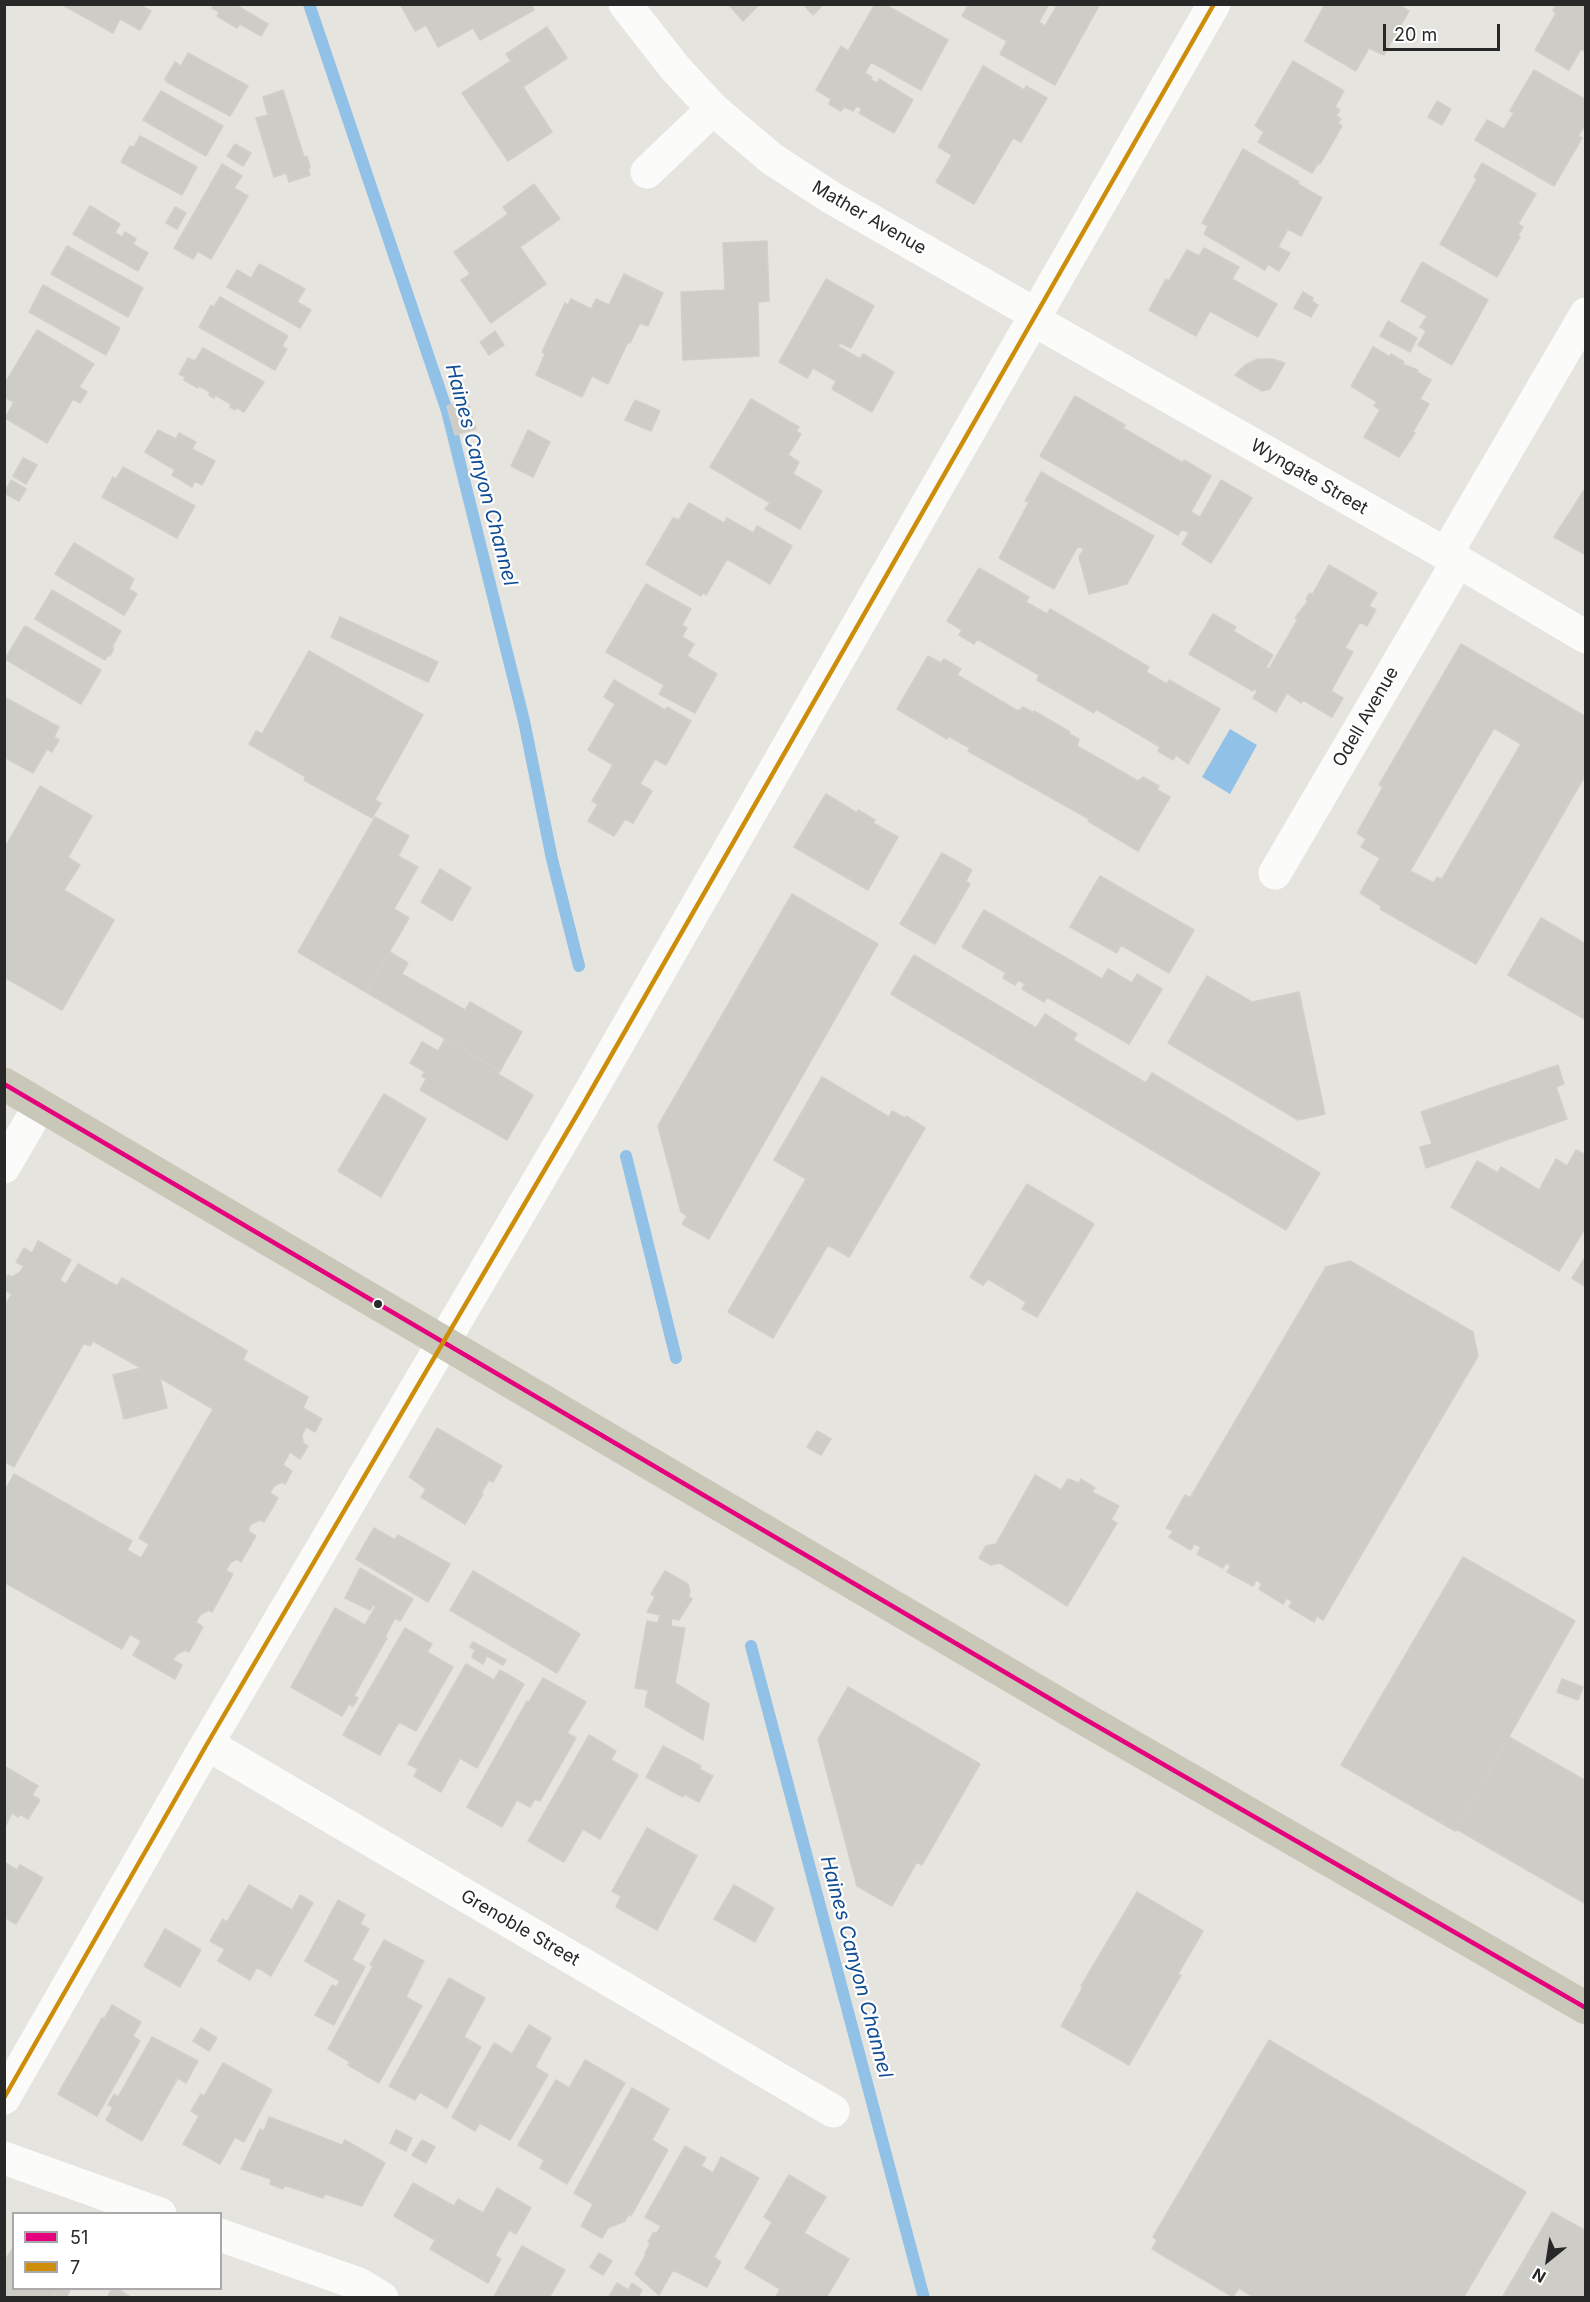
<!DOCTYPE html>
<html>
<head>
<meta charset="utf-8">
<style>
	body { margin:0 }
	#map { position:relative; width:1590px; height:2302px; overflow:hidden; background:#e6e4de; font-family:Inter,sans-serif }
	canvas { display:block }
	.frame { position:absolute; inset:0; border:6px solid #282828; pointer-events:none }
	.legend { position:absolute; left:12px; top:2212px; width:210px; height:78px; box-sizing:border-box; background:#fff; border:2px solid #a9a9a9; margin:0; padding:8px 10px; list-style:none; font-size:18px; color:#282828 }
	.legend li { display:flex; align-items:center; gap:12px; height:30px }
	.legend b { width:30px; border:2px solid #a9a9a9 }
	.north { position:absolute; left:1518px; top:2230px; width:60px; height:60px; -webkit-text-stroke:4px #fff; paint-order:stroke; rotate:210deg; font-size:16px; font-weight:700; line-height:24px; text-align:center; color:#282828 }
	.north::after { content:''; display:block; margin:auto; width:21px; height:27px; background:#282828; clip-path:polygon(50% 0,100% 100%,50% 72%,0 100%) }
	.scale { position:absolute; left:1383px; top:24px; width:117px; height:27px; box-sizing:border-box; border:3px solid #282828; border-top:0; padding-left:8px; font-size:18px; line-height:21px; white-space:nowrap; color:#282828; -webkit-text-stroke:4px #fff; paint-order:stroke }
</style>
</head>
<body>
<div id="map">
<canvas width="1590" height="2302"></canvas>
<div class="frame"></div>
<ul class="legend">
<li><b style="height:8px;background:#e5007d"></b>51</li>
<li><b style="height:8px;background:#ce8d08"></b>7</li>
</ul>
<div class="north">N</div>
<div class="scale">20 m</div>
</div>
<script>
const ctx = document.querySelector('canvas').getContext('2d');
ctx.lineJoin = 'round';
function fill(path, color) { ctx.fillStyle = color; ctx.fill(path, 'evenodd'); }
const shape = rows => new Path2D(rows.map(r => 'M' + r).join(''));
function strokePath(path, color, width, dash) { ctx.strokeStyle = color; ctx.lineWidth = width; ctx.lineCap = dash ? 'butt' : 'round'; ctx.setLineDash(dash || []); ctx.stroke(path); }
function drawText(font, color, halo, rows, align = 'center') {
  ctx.font = font + ' Inter,sans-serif'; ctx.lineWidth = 4.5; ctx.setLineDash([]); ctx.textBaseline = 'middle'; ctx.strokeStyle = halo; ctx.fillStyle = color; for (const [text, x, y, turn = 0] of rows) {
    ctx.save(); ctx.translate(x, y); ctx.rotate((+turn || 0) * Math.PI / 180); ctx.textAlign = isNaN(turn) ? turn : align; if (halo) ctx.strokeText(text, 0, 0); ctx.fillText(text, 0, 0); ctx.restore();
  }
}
fill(shape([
	[1230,729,1257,745,1230,794,1202,777]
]), '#92c1e7');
strokePath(shape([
	[309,4,447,411,524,721,552,859,579,966],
	[626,1156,676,1358],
	[751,1646,924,2298]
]), '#92c1e7', 12);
const building = shape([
	[61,4,138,4,151,11,140,30,120,19,113,33,61,4],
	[214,4,234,4,268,24,261,36,240,24,237,28,217,16,219,12,212,8,214,4],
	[400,4,531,4,534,10,480,40,473,28,438,47,426,25,415,31,400,4],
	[728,4,760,4,743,21,728,4],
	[803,4,824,4,813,15,803,4],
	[875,4,884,4,948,40,921,90,871,62,865,73,872,77,871,80,877,83,879,79,913,100,894,133,859,113,862,109,857,106,853,111,844,107,841,111,829,104,831,99,816,90,841,46,848,51,875,4],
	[969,4,1049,4,1039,22,1045,26,1058,4,1100,4,1055,85,1000,54,1007,41,962,16,969,4],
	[1325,4,1397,4,1409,11,1384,55,1369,48,1356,71,1305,41,1325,4],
	[1556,4,1586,4,1586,52,1581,49,1569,70,1535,50,1556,13,1553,11,1556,4],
	[547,27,567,58,523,87,552,132,508,161,462,93,511,61,506,54,547,27],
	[188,53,248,86,230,116,167,82,165,79,175,62,181,66,188,53],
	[1293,61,1344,91,1335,107,1340,110,1336,116,1341,119,1338,123,1342,126,1320,164,1318,163,1312,173,1258,142,1264,132,1255,126,1293,61],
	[983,66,1024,90,1026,86,1047,98,1021,142,1013,138,974,204,936,182,952,155,938,147,983,66],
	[1534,70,1586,100,1586,124,1578,136,1582,138,1554,186,1475,140,1487,120,1504,129,1514,113,1510,111,1534,70],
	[283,90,304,157,307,156,310,168,308,169,310,175,289,182,286,173,274,177,256,118,268,115,263,97,283,90],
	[161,91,223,126,206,156,143,120,161,91],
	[1437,101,1451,109,1442,125,1428,117,1437,101],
	[140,136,197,167,182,195,121,162,130,146,134,147,140,136],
	[235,144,251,153,243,166,227,156,235,144],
	[1243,149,1299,182,1298,184,1322,198,1301,236,1288,229,1278,247,1290,253,1279,271,1268,264,1265,270,1204,234,1208,226,1202,223,1243,149],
	[1482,163,1536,194,1518,224,1523,227,1518,236,1520,237,1497,277,1440,244,1477,179,1474,177,1482,163],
	[222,164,242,176,234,188,248,196,211,259,198,251,193,259,174,248,222,164],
	[534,184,560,219,520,247,546,284,491,323,461,280,470,274,454,252,508,214,503,207,534,184],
	[90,206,120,224,115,233,122,237,125,232,136,239,133,244,148,253,138,271,73,234,90,206],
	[175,207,186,213,177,229,166,223,175,207],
	[767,241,769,301,758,302,759,356,683,360,681,292,725,290,723,243,767,241],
	[67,246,143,288,128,317,51,274,67,246],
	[1204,248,1239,267,1232,279,1277,304,1258,337,1210,311,1196,336,1149,310,1166,279,1169,281,1187,250,1199,256,1204,248],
	[1422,262,1488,300,1452,365,1418,345,1426,331,1420,327,1427,316,1401,301,1422,262],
	[259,264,305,289,297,302,311,310,300,328,227,287,237,270,251,278,259,264],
	[624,274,663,293,648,326,640,323,630,343,628,342,608,384,592,376,582,397,536,375,545,354,542,352,565,303,568,305,571,299,591,309,596,299,609,305,624,274],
	[826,279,874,306,851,348,840,343,838,346,860,359,863,354,894,372,872,412,832,389,836,381,813,368,807,378,779,362,826,279],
	[43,285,120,328,106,355,29,312,43,285],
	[1303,292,1313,298,1312,301,1318,305,1311,317,1294,308,1303,292],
	[220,297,288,336,282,346,287,349,275,370,199,327,211,305,214,307,220,297],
	[1388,321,1417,338,1410,352,1380,336,1388,321],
	[37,330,94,364,79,387,87,392,80,403,73,399,47,443,5,418,14,402,4,397,4,385,37,330],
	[495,331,504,345,489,355,480,342,495,331],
	[1373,347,1390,357,1391,354,1404,362,1402,364,1418,370,1417,372,1431,380,1420,399,1429,404,1413,432,1415,433,1399,457,1364,437,1380,410,1374,406,1377,402,1351,386,1373,347],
	[203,348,264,382,244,412,236,407,235,410,230,407,231,404,215,395,214,398,209,395,210,392,199,386,198,388,184,380,185,377,179,374,188,358,195,361,203,348],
	[1258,359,1272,359,1285,363,1270,389,1262,391,1235,375,1245,365,1258,359],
	[1075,396,1125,425,1123,428,1183,463,1184,460,1211,476,1191,512,1200,517,1221,480,1252,498,1211,563,1182,544,1189,533,1182,529,1178,535,1040,456,1075,396],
	[751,399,799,427,796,431,801,434,788,455,799,462,793,474,822,491,800,529,765,509,770,503,710,467,751,399],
	[467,400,476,429,455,435,447,406,467,400],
	[635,400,660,411,651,431,625,420,635,400],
	[158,430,176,439,179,433,196,442,192,449,215,461,202,485,195,481,192,487,172,475,175,470,145,452,158,430],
	[528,430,550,442,533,477,511,466,528,430],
	[23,458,37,465,26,484,13,476,23,458],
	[123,467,195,506,177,538,102,497,113,477,116,479,123,467],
	[1041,472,1154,536,1127,584,1089,594,1079,557,1084,549,1078,546,1054,589,999,558,1029,502,1025,501,1041,472],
	[11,480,26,489,19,501,4,493,11,480],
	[1586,487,1586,555,1554,537,1586,487],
	[689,503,724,523,727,518,753,533,757,526,792,546,770,584,727,559,706,595,703,593,701,596,646,564,673,518,679,520,689,503],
	[74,543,134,579,129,589,137,594,124,615,55,574,74,543],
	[1329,565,1377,593,1369,606,1376,610,1367,626,1360,622,1345,648,1353,652,1331,691,1343,698,1332,717,1303,700,1301,703,1287,693,1276,712,1253,698,1257,691,1254,689,1253,691,1189,654,1213,614,1236,627,1233,631,1273,655,1266,667,1269,669,1298,619,1295,618,1308,601,1306,599,1310,593,1312,595,1329,565],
	[979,568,1029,597,1026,602,1047,614,1050,609,1149,667,1146,672,1167,684,1169,680,1220,709,1188,764,1176,755,1173,760,1158,751,1160,747,1096,709,1094,713,1037,680,1039,675,977,639,974,644,959,635,962,630,947,621,979,568],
	[646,584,691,609,682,625,687,628,682,637,694,644,687,656,717,674,695,713,659,694,664,685,606,652,646,584],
	[52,590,121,631,112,647,114,648,110,656,108,655,105,660,35,619,52,590],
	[340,617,438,662,428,682,331,637,340,617],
	[25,626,101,670,81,704,5,659,25,626],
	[1461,644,1586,717,1586,774,1476,964,1380,909,1381,906,1360,893,1380,858,1361,847,1366,839,1357,833,1383,787,1379,785,1461,644],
	[1494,728,1521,744,1442,879,1437,877,1434,883,1410,871,1494,728],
	[309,651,423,715,375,800,381,803,372,818,304,780,306,777,249,744,256,731,262,734,309,651],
	[928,656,941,663,944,659,961,669,957,675,1018,711,1023,707,1034,713,1034,711,1070,732,1069,734,1079,739,1077,746,1138,781,1143,777,1159,786,1157,790,1170,797,1138,851,1088,821,1089,819,968,751,970,748,948,736,947,739,897,709,928,656],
	[614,680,665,710,667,707,691,721,666,765,655,759,640,784,652,791,633,823,625,819,614,836,588,821,598,804,592,801,613,765,588,750,615,704,604,697,614,680],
	[4,697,59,727,54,737,59,740,52,752,47,749,33,773,4,757,4,697],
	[40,786,92,816,68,857,80,865,64,890,114,920,62,1010,4,977,4,849,40,786],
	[826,794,857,813,858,810,875,820,873,823,898,837,868,890,794,847,826,794],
	[375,817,409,836,398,856,418,867,394,909,409,918,366,992,298,952,375,817],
	[942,853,972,870,966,881,970,884,935,944,900,924,942,853],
	[440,869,471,888,452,921,421,902,440,869],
	[1100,876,1194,930,1169,973,1121,945,1117,953,1070,927,1100,876],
	[792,894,878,944,709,1239,682,1224,687,1216,681,1212,658,1126,792,894],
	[984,910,1102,979,1108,969,1132,983,1137,974,1162,989,1129,1044,1047,997,1044,1002,1022,989,1025,984,1018,980,1015,985,1003,978,1006,973,962,947,984,910],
	[1541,918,1586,944,1586,1020,1508,975,1541,918],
	[390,952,408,963,402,974,465,1010,470,1002,522,1032,500,1071,366,992,390,952],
	[914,955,1036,1028,1045,1014,1077,1034,1073,1040,1146,1083,1152,1073,1320,1173,1286,1230,891,994,914,955],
	[1207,976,1252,1002,1299,992,1325,1114,1298,1120,1168,1043,1207,976],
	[445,1039,500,1071,498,1074,533,1095,507,1140,420,1090,426,1079,422,1076,425,1072,410,1063,422,1042,438,1051,445,1039],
	[1558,1065,1564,1084,1556,1087,1567,1119,1426,1168,1420,1147,1432,1144,1421,1112,1558,1065],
	[822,1077,889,1117,892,1111,905,1118,906,1116,925,1128,849,1257,828,1245,773,1338,728,1312,806,1179,774,1160,822,1077],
	[384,1094,426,1119,381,1197,338,1171,384,1094],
	[1576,1150,1586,1155,1586,1227,1559,1271,1451,1207,1477,1161,1498,1173,1501,1167,1539,1190,1556,1159,1567,1166,1576,1150],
	[1027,1184,1094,1224,1037,1317,1022,1309,1026,1302,988,1279,983,1285,970,1277,1027,1184],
	[38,1241,71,1260,60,1280,66,1284,78,1264,117,1286,122,1278,247,1351,243,1360,308,1397,303,1408,322,1419,315,1432,306,1427,302,1435,303,1443,308,1446,300,1459,290,1452,283,1465,292,1471,285,1484,282,1482,274,1486,270,1493,278,1498,264,1522,260,1520,251,1524,248,1531,256,1536,241,1562,237,1559,230,1563,226,1571,233,1574,212,1612,209,1610,200,1615,196,1622,203,1627,189,1652,185,1650,177,1654,173,1660,182,1665,175,1679,133,1655,141,1641,130,1634,122,1649,4,1582,4,1492,14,1474,132,1541,127,1550,141,1558,149,1544,139,1538,213,1409,160,1378,167,1408,124,1419,113,1375,141,1368,93,1341,90,1346,84,1343,14,1467,4,1461,4,1306,12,1294,4,1290,4,1281,8,1275,12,1277,20,1272,24,1266,16,1262,24,1248,32,1253,38,1241],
	[1586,1256,1586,1287,1572,1278,1586,1256],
	[1350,1261,1473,1332,1478,1356,1323,1620,1317,1616,1314,1622,1289,1607,1292,1602,1287,1598,1283,1604,1259,1589,1262,1584,1256,1580,1253,1586,1227,1572,1231,1566,1226,1563,1223,1568,1197,1554,1201,1547,1194,1544,1191,1550,1169,1537,1173,1531,1166,1528,1185,1495,1190,1498,1326,1267,1350,1261],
	[437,1428,502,1466,493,1482,489,1480,481,1493,483,1494,465,1524,421,1497,426,1489,409,1477,437,1428],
	[817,1431,831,1439,821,1455,807,1447,817,1431],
	[1035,1475,1061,1490,1068,1479,1079,1483,1081,1479,1095,1488,1092,1492,1119,1506,1111,1520,1117,1523,1067,1606,1000,1563,991,1565,979,1558,986,1546,996,1544,1035,1475],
	[374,1528,395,1540,398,1535,450,1564,428,1602,356,1559,374,1528],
	[1463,1557,1575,1621,1455,1831,1341,1765,1463,1557],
	[360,1568,413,1599,400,1621,395,1618,385,1637,387,1638,354,1696,358,1698,353,1706,349,1704,342,1716,291,1687,335,1608,365,1625,376,1606,373,1605,370,1610,345,1598,360,1568],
	[473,1571,580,1634,557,1673,450,1610,473,1571],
	[665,1571,688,1584,690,1592,688,1596,692,1599,679,1620,672,1618,671,1626,685,1628,675,1683,709,1704,703,1740,645,1706,648,1690,635,1688,647,1621,658,1623,660,1615,647,1612,655,1597,651,1594,665,1571],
	[405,1628,432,1644,427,1652,453,1667,416,1731,399,1722,380,1755,343,1735,405,1628],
	[473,1642,506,1660,503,1665,487,1656,483,1664,472,1657,475,1650,470,1647,473,1642],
	[466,1664,494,1680,500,1670,524,1684,477,1768,460,1758,441,1792,414,1776,418,1769,408,1764,466,1664],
	[543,1678,586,1702,567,1733,576,1738,540,1801,535,1799,530,1807,517,1800,502,1827,467,1807,527,1701,529,1702,543,1678],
	[1562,1679,1583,1687,1578,1700,1557,1692,1562,1679],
	[848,1687,980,1764,922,1865,917,1862,892,1906,857,1886,818,1739,848,1687],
	[589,1735,616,1751,611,1760,638,1775,600,1839,583,1829,564,1862,528,1841,589,1735],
	[1509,1737,1586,1781,1586,1904,1458,1830,1455,1831,1509,1737],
	[663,1746,701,1766,699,1769,713,1776,699,1802,684,1794,683,1797,646,1777,663,1746],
	[4,1766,38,1786,32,1795,40,1800,28,1819,20,1814,18,1817,12,1813,6,1825,4,1766],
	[647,1828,697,1856,657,1930,616,1907,621,1896,612,1891,647,1828],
	[4,1862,17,1870,20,1865,43,1878,16,1924,4,1917,4,1862],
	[249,1885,292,1910,300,1895,313,1903,271,1976,257,1967,250,1980,218,1961,225,1949,210,1941,223,1919,227,1922,249,1885],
	[734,1885,774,1908,755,1942,714,1919,734,1885],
	[1137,1892,1203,1931,1178,1974,1181,1975,1129,2065,1061,2026,1083,1987,1081,1986,1137,1892],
	[338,1900,365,1915,360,1924,369,1929,352,1960,365,1967,334,2025,315,2015,332,1985,336,1987,340,1981,305,1961,338,1900],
	[165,1929,201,1950,180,1987,144,1966,165,1929],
	[384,1940,424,1961,406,1997,422,2006,379,2083,348,2065,350,2062,328,2049,373,1966,370,1965,384,1940],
	[449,1978,485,1998,464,2037,481,2047,447,2108,420,2092,415,2100,389,2086,449,1978],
	[112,2005,141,2022,133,2036,140,2041,97,2116,58,2094,102,2018,104,2019,112,2005],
	[529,2025,551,2038,535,2067,548,2075,510,2140,480,2123,475,2131,452,2117,494,2043,512,2054,529,2025],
	[201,2028,217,2038,209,2051,193,2041,201,2028],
	[152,2037,198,2061,186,2083,178,2078,142,2141,106,2120,113,2107,108,2105,114,2094,118,2097,152,2037],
	[1269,2040,1526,2192,1463,2298,1255,2298,1239,2288,1233,2297,1152,2249,1157,2240,1153,2237,1269,2040],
	[585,2060,625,2083,567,2184,540,2168,544,2160,518,2145,556,2080,569,2088,585,2060],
	[223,2063,272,2090,244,2142,235,2137,220,2164,183,2144,199,2116,191,2111,201,2094,204,2096,223,2063],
	[632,2088,669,2109,652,2140,668,2150,631,2216,629,2214,625,2221,608,2228,602,2238,581,2226,593,2204,574,2193,632,2088],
	[269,2117,342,2145,345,2140,385,2163,362,2206,325,2194,323,2198,284,2185,283,2189,270,2184,271,2179,241,2169,260,2129,264,2131,269,2117],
	[396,2130,412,2138,406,2151,390,2143,396,2130],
	[422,2140,435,2147,426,2163,412,2155,422,2140],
	[685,2146,706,2158,701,2166,713,2173,721,2157,759,2178,714,2257,721,2262,707,2287,673,2270,659,2295,635,2274,646,2254,645,2253,650,2244,648,2242,654,2232,656,2234,661,2226,645,2217,685,2146],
	[789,2175,826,2197,804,2233,849,2259,826,2298,775,2298,780,2289,745,2268,772,2222,764,2217,789,2175],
	[413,2183,454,2206,458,2199,483,2213,497,2188,531,2208,516,2234,509,2230,495,2256,501,2259,488,2283,430,2249,435,2240,394,2216,413,2183],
	[1552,2212,1586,2231,1586,2298,1502,2298,1552,2212],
	[14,2246,14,2288,71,2288,66,2298,59,2298,53,2294,52,2298,4,2298,4,2262,14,2246],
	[522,2246,565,2270,549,2298,493,2298,522,2246],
	[599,2253,612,2261,603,2275,590,2267,599,2253],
	[617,2283,628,2290,632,2283,642,2290,638,2298,608,2298,617,2283],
	[112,2288,116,2288,132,2298,107,2298,112,2288]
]);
fill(building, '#cdccc7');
strokePath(building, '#d1cfca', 1.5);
strokePath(shape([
	[625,4,675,68,713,109,772,159,832,198,1035,314],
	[647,172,713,109],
	[1032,319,1446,554,1586,637],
	[1446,554,1586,314],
	[1275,873,1458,561],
	[4,1167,40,1105],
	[207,1744,833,2111],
	[4,2158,160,2214],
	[220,2235,359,2284,382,2298]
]), '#fbfbfa', 33);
strokePath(shape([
	[4,2098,207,1744,581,1108,1214,4]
]), '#fbfbfa', 33);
strokePath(shape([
	[4,1084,1076,1714,1586,2008]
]), '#c8c7b8', 33);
strokePath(shape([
	[4,1084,1076,1714,1586,2008]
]), '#e5007d', 4.5);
strokePath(shape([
	[4,2098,207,1744,581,1108,1214,4]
]), '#ce8d08', 4.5);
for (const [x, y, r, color] of [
	[378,1304,5,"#282828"]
]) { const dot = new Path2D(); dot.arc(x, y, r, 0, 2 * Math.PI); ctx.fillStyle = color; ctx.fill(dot); strokePath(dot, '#fff', 2); }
drawText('18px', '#282828', '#fff', [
	["Mather Avenue",869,218,30],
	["Wyngate Street",1309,477,30],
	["Odell Avenue",1366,717,-60],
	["Grenoble Street",520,1928,30]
]);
drawText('italic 20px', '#104d94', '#fff', [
	["Haines Canyon Channel",481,475,75],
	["Haines Canyon Channel",856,1967,75]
]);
</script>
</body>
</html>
